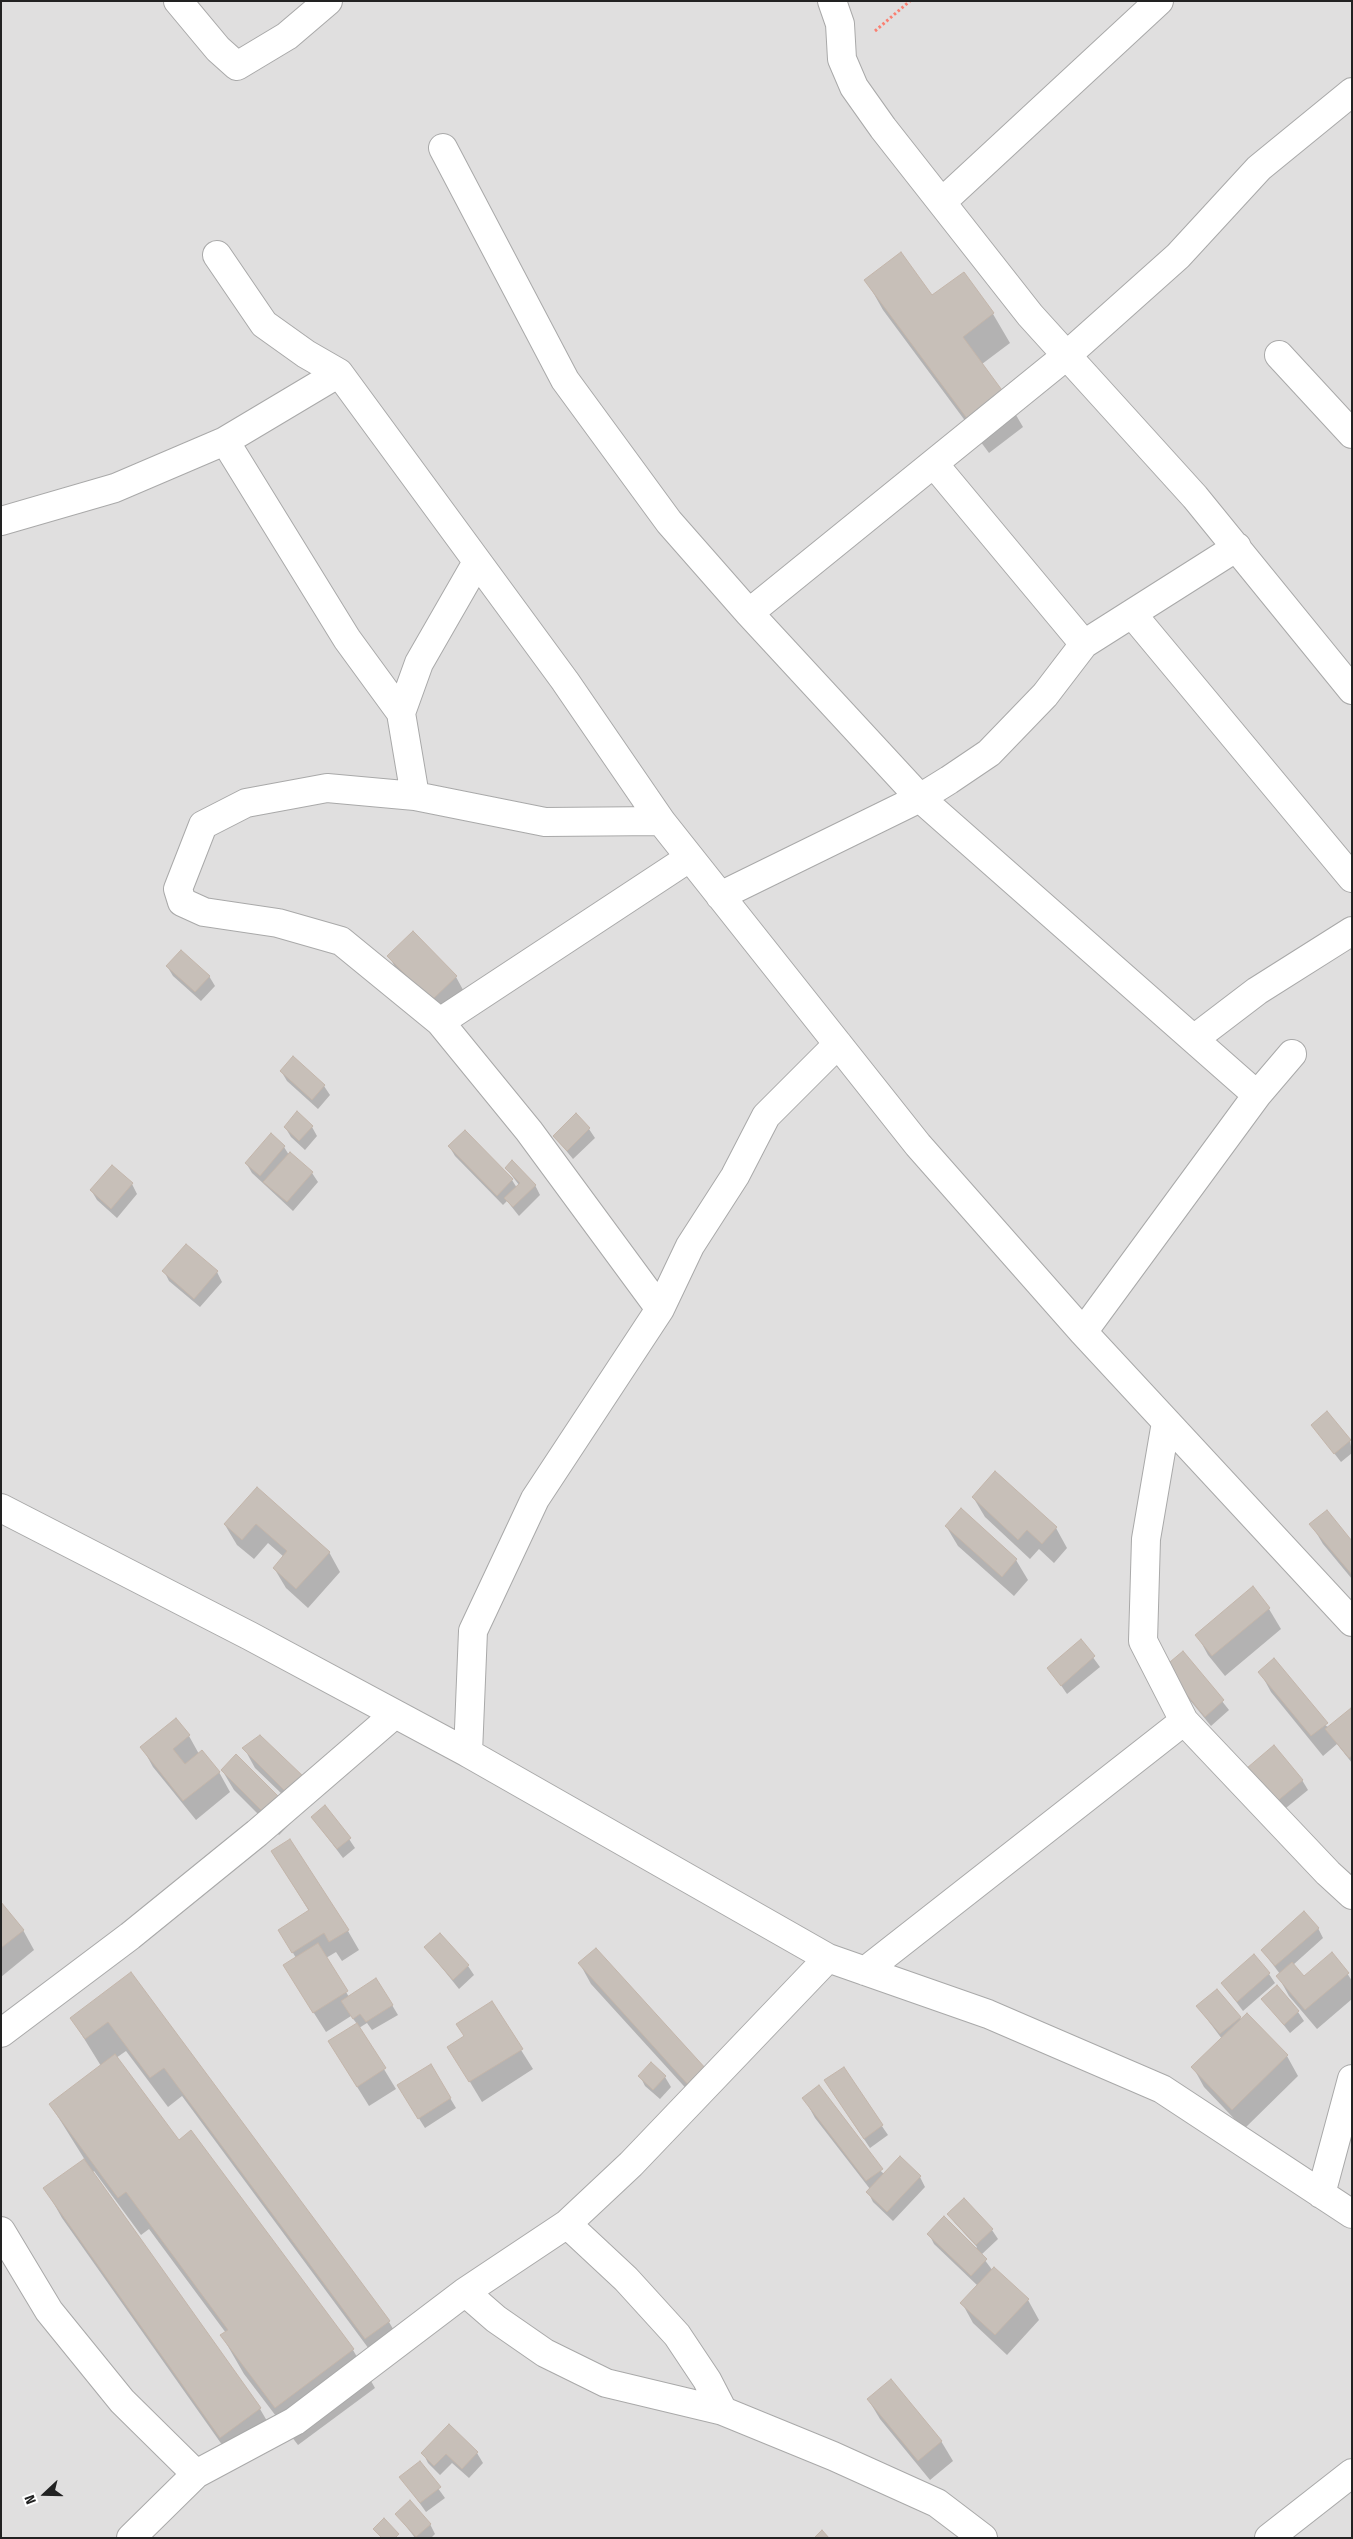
<!DOCTYPE html>
<html>
<head>
<meta charset="utf-8">
<style>
	body { margin:0 }
	#map { position:relative; width:1353px; height:2539px; overflow:hidden; background:#f2efe9; font-family:"Fira Sans Condensed",sans-serif }
	canvas { display:block }
	.frame { position:absolute; inset:0; border:2px solid #222; pointer-events:none }
	.north { position:absolute; left:20px; top:2469px; width:50px; height:50px; -webkit-text-stroke:4px #fff; paint-order:stroke; rotate:249deg; font-size:14px; font-weight:700; line-height:20px; text-align:center; color:#222 }
	.north::after { content:''; display:block; margin:auto; width:18px; height:22px; background:#222; clip-path:polygon(50% 0,100% 100%,50% 72%,0 100%) }
</style>
</head>
<body>
<div id="map">
<canvas width="1353" height="2539"></canvas>
<div class="frame"></div>
<div class="north">N</div>
</div>
<script>
const ctx = document.querySelector('canvas').getContext('2d');
ctx.lineJoin = 'round';
function fill(path, color) { ctx.fillStyle = color; ctx.fill(path, 'evenodd'); }
const shape = rows => new Path2D(rows.map(r => 'M' + r).join(''));
function strokePath(path, color, width, dash) { ctx.strokeStyle = color; ctx.lineWidth = width; ctx.lineCap = dash ? 'butt' : 'round'; ctx.setLineDash(dash || []); ctx.stroke(path); }
fill(shape([
	[1,1,1352,1,1352,2538,1,2538]
]), '#e0dfdf');
fill(shape([
	[866,280,993,314,1010,343,982,364,1006,398,1023,427,989,453,883,310],
	[389,956,456,977,467,997,443,1020,400,976],
	[167,966,209,976,215,986,201,1001,173,976],
	[281,1071,324,1086,330,1095,318,1109,287,1081],
	[285,1127,312,1127,317,1136,305,1150,291,1137],
	[589,1129,595,1138,573,1159,554,1136],
	[271,1135,284,1147,289,1155,290,1154,312,1173,318,1182,293,1211,252,1173,246,1163],
	[449,1146,512,1180,517,1188,519,1185,506,1168,535,1185,540,1195,519,1216,507,1201,503,1205,455,1156],
	[132,1184,137,1194,117,1218,97,1200,91,1190],
	[164,1271,217,1272,222,1282,200,1307,169,1281],
	[1312,1425,1350,1440,1352,1453,1341,1462],
	[257,1489,329,1552,340,1572,308,1608,286,1588,274,1568,284,1557,268,1543,254,1559,237,1545,225,1525],
	[973,1497,1056,1528,1067,1548,1054,1563,1039,1549,1030,1559,985,1517],
	[1311,1524,1352,1543,1352,1579,1323,1544],
	[946,1526,1016,1560,1028,1580,1014,1596,958,1546],
	[1253,1588,1269,1609,1281,1629,1225,1676,1208,1655,1197,1635],
	[1081,1641,1100,1667,1067,1694,1049,1668],
	[1183,1652,1229,1710,1211,1726,1171,1677],
	[1260,1672,1329,1728,1351,1710,1352,1763,1337,1744,1323,1756,1271,1692],
	[189,1736,199,1754,219,1772,230,1792,196,1820,153,1767,142,1747],
	[244,1748,315,1798,279,1835,234,1790,222,1770,279,1798,283,1795,255,1768],
	[1254,1778,1302,1780,1308,1790,1281,1812],
	[312,1817,349,1839,355,1848,343,1858],
	[272,1851,348,1931,359,1950,342,1961,336,1952,326,1958,349,1997,392,2005,398,2015,372,2030,367,2023,359,2028,396,2089,369,2106,341,2061,357,2024,351,2016,326,2032,296,1985,296,1958,280,1931,309,1911],
	[1,1904,23,1930,34,1950,1,1977],
	[1318,1928,1323,1938,1293,1965,1303,1978,1347,1973,1352,1981,1352,1999,1317,2029,1289,1996,1278,1976,1280,1974,1262,1950],
	[440,1935,468,1966,474,1975,459,1989,426,1948],
	[580,1964,706,2071,702,2106,591,1984],
	[131,1974,389,2322,406,2351,383,2368,182,2096,168,2107,126,2051,116,2058,179,2142,353,2350,375,2388,298,2445,244,2374,222,2336,226,2333,149,2229,141,2235,94,2171,92,2173,260,2409,277,2438,237,2466,62,2218,45,2188,85,2160,50,2104,101,2066,72,2019],
	[1269,1974,1275,1983,1243,2011,1222,1983],
	[1263,1999,1298,2012,1304,2021,1290,2033],
	[1198,2007,1240,2018,1287,2056,1298,2076,1244,2129,1204,2087,1193,2067,1222,2039],
	[465,2037,521,2050,533,2069,482,2102,461,2067],
	[651,2064,665,2077,671,2087,660,2099,645,2086,640,2076],
	[431,2066,456,2108,425,2128,404,2095],
	[843,2069,888,2135,870,2148,831,2090],
	[804,2098,885,2175,920,2177,925,2187,893,2221,873,2202,868,2192,870,2189,815,2118],
	[964,2200,992,2230,998,2239,981,2255,993,2271,1028,2300,1039,2320,1007,2355,973,2323,962,2303,978,2286,934,2244,929,2234,975,2249,977,2247,955,2223,949,2214],
	[868,2399,941,2441,953,2461,930,2480,880,2419],
	[449,2426,477,2453,483,2463,469,2478,452,2463,440,2475,428,2463,423,2453],
	[420,2463,445,2498,426,2512,401,2477],
	[397,2514,430,2524,435,2534,431,2538,415,2538]
]), '#0003');
const building = shape([
	[901,252,932,295,964,272,994,313,963,337,1007,397,971,424,864,280,901,252],
	[413,931,457,976,431,1001,387,956,413,931],
	[181,950,210,976,195,992,166,966,181,950],
	[293,1056,325,1085,312,1100,280,1071,293,1056],
	[297,1111,313,1126,299,1141,284,1127,297,1111],
	[576,1113,590,1128,567,1151,553,1136,576,1113],
	[465,1130,513,1179,497,1196,448,1146,465,1130],
	[271,1133,285,1146,260,1176,245,1163,271,1133],
	[290,1152,313,1172,287,1202,263,1182,290,1152],
	[512,1160,536,1185,513,1207,504,1198,520,1183,505,1168,512,1160],
	[112,1165,133,1183,111,1209,90,1190,112,1165],
	[186,1244,218,1271,194,1299,162,1271,186,1244],
	[1327,1411,1351,1440,1334,1454,1311,1425,1327,1411],
	[995,1471,1057,1527,1042,1544,1027,1530,1018,1540,972,1497,995,1471],
	[257,1487,330,1552,296,1589,273,1568,287,1551,256,1524,242,1540,224,1524,257,1487],
	[961,1508,1017,1559,1002,1577,945,1526,961,1508],
	[1327,1510,1352,1541,1352,1575,1309,1524,1327,1510],
	[1253,1586,1270,1608,1212,1656,1195,1635,1253,1586],
	[1081,1639,1095,1656,1061,1686,1047,1668,1081,1639],
	[1183,1651,1224,1700,1205,1717,1164,1667,1183,1651],
	[1274,1658,1328,1723,1311,1736,1258,1672,1274,1658],
	[1351,1708,1352,1756,1349,1758,1325,1729,1351,1708],
	[176,1718,190,1735,173,1749,185,1764,202,1750,220,1772,183,1801,140,1747,176,1718],
	[260,1735,305,1778,267,1816,221,1770,236,1754,279,1797,285,1791,242,1748,260,1735],
	[1274,1745,1303,1780,1275,1803,1247,1768,1274,1745],
	[325,1805,351,1838,337,1849,311,1817,325,1805],
	[290,1839,349,1930,329,1942,324,1933,292,1953,278,1930,309,1910,271,1851,290,1839],
	[1,1902,24,1930,1,1948,1,1902],
	[1304,1911,1319,1928,1275,1966,1261,1950,1304,1911],
	[440,1933,469,1965,453,1980,424,1947,440,1933],
	[318,1943,348,1991,313,2013,283,1965,318,1943],
	[596,1948,707,2070,690,2087,578,1963,596,1948],
	[1332,1952,1349,1973,1305,2010,1276,1976,1292,1962,1304,1976,1332,1952],
	[1254,1954,1270,1973,1237,2002,1221,1983,1254,1954],
	[131,1972,390,2321,365,2339,164,2068,150,2078,108,2022,85,2039,70,2018,131,1972],
	[376,1978,393,2005,366,2022,360,2014,353,2019,341,2001,376,1978],
	[1277,1985,1299,2011,1284,2025,1261,1999,1277,1985],
	[1217,1989,1241,2017,1220,2034,1196,2006,1217,1989],
	[492,2001,523,2049,469,2082,447,2047,464,2036,456,2024,492,2001],
	[1247,2013,1288,2055,1232,2110,1191,2067,1247,2013],
	[357,2023,386,2068,357,2087,328,2041,357,2023],
	[115,2054,179,2140,191,2130,354,2349,275,2408,220,2335,228,2330,126,2192,118,2198,49,2104,115,2054],
	[651,2062,666,2076,653,2090,638,2076,651,2062],
	[431,2064,451,2098,418,2119,397,2085,431,2064],
	[844,2067,883,2125,864,2139,824,2080,844,2067],
	[819,2085,883,2169,866,2181,802,2098,819,2085],
	[900,2156,921,2176,887,2212,866,2192,900,2156],
	[84,2159,261,2408,220,2438,43,2188,84,2159],
	[964,2198,993,2229,976,2245,947,2214,964,2198],
	[944,2216,987,2259,971,2276,927,2234,944,2216],
	[994,2267,1029,2299,995,2335,960,2303,994,2267],
	[891,2379,942,2441,918,2461,867,2399,891,2379],
	[449,2424,478,2452,462,2469,446,2454,434,2466,421,2453,449,2424],
	[420,2461,441,2487,420,2503,399,2477,420,2461],
	[410,2500,431,2524,416,2537,395,2514,410,2500],
	[384,2518,399,2534,395,2538,382,2538,373,2529,384,2518],
	[822,2530,829,2538,814,2538,822,2530]
]);
fill(building, '#c7bfb8');
strokePath(building, '#c4b6ab', 1);
const minor = shape([
	[178,1,218,49,237,66,287,36,328,1],
	[832,1,840,24,842,59,854,87,883,128,1030,315,1195,497,1352,690],
	[443,148,565,380,669,522,749,613,920,798,1257,1095],
	[942,202,1159,1],
	[217,255,264,324,306,354,339,373,565,681,661,821,918,1145,1083,1332,1352,1622],
	[1279,355,1352,434],
	[225,441,347,639,401,713,415,796],
	[934,464,1084,644],
	[1,521,115,488,225,441,339,373],
	[749,613,1066,356,1178,256,1259,168,1352,92],
	[1133,615,1352,878],
	[401,713,419,663,477,562],
	[720,896,920,798,949,780,989,753,1045,695,1084,644,1237,547],
	[440,1022,689,858],
	[1194,1039,1257,991,1352,931],
	[660,1309,529,1131,440,1022,341,941,278,923,204,912,182,902,178,889,203,825,246,803,327,788,415,796,545,822,661,821],
	[1083,1332,1257,1095,1292,1054],
	[1166,1422,1146,1539,1143,1641,1184,1721,1328,1873,1352,1895],
	[1,1508,250,1636,468,1753,828,1958,988,2014,1162,2089,1352,2214],
	[468,1753,473,1631,535,1499,660,1309,690,1246,735,1176,766,1116,838,1044],
	[865,1971,1184,1721],
	[1,2033,130,1936,257,1833,395,1714],
	[1321,2194,1352,2079],
	[567,2224,626,2279,677,2335,707,2380,723,2411],
	[1,2231,49,2311,122,2401,196,2474],
	[465,2292,496,2319,545,2353,606,2383,723,2411,833,2456,937,2503,983,2538],
	[131,2538,196,2474,295,2421,465,2292,567,2224,631,2164,828,1958],
	[1269,2538,1352,2473]
]);
strokePath(minor, '#a9a9a9', 30);
strokePath(shape([
	[875,31,910,1]
]), '#fa8072', 3, [2.5, 2.5]);
strokePath(minor, '#fff', 28);
</script>
</body>
</html>
